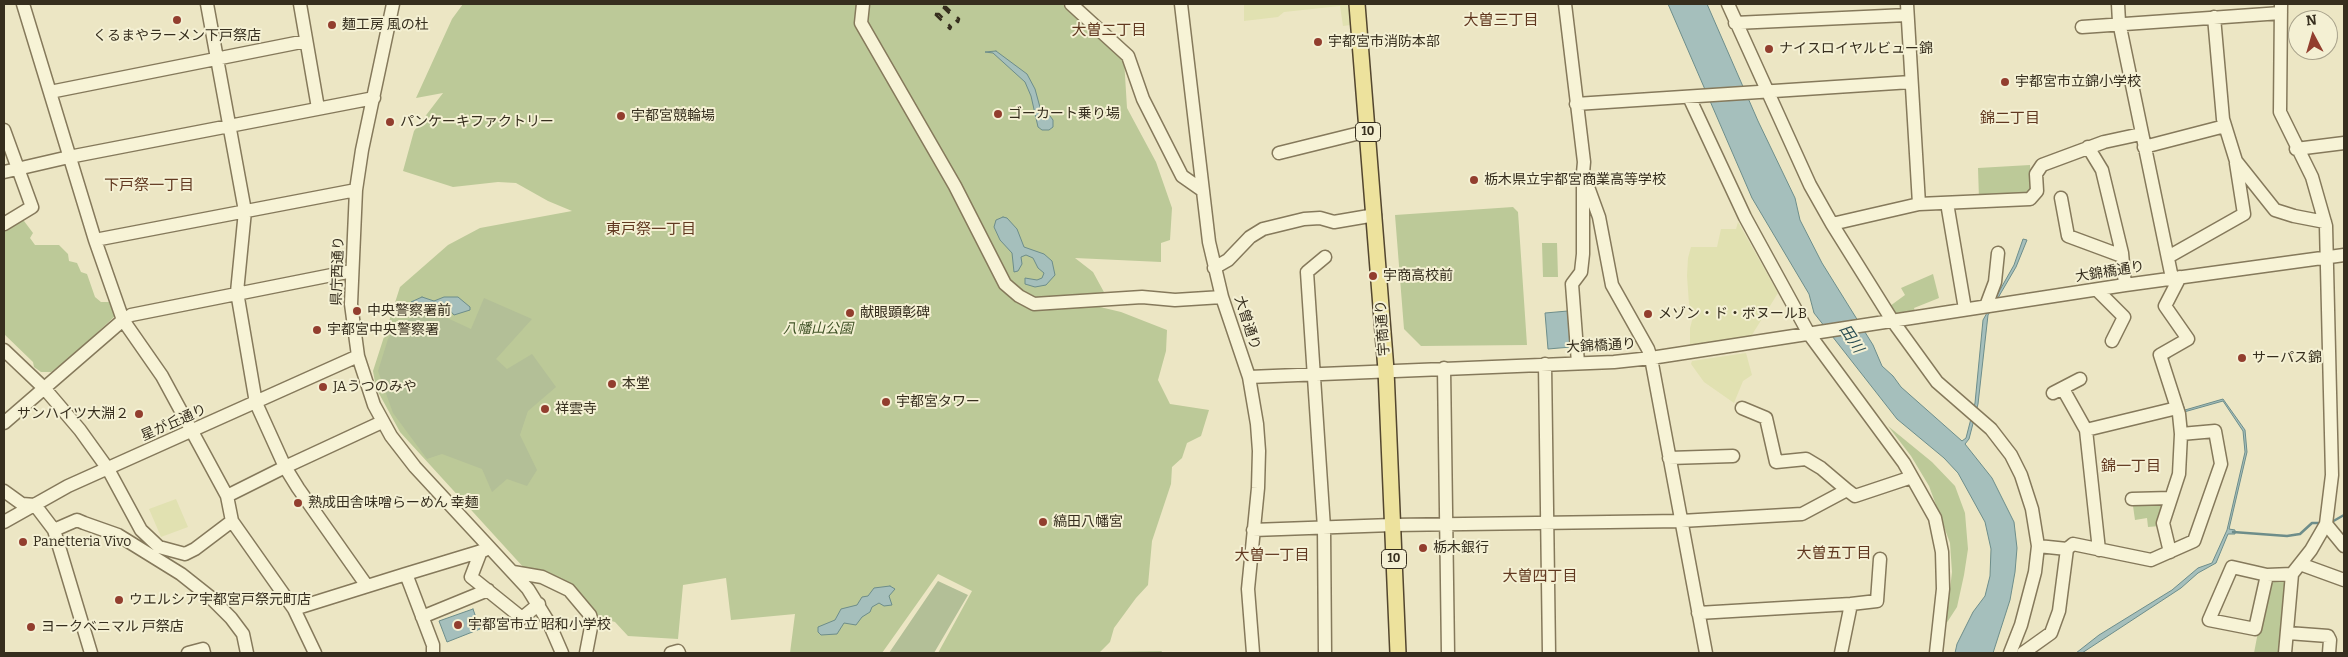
<!DOCTYPE html>
<html>
<head>
<meta charset="utf-8">
<style>
	body { margin:0 }
	#map { position:relative; width:2348px; height:657px; overflow:hidden; background:#ece6c4; font-family:Bitter,serif }
	canvas { display:block }
	.frame { position:absolute; inset:0; border:5px solid #362e1e; pointer-events:none }
	.north { position:absolute; left:2288px; top:10px; width:50px; height:50px; box-sizing:border-box; background:#f4f0d3; border:1px solid #a8a28b; border-radius:50%; rotate:354deg; font-size:14px; font-weight:700; line-height:20px; text-align:center; color:#362e1e }
	.north::after { content:''; display:block; margin:auto; width:18px; height:22px; background:#923e2e; clip-path:polygon(50% 0,100% 100%,50% 72%,0 100%) }
</style>
</head>
<body>
<div id="map">
<canvas width="2348" height="657"></canvas>
<div class="frame"></div>
<div class="north">N</div>
</div>
<script>
const ctx = document.querySelector('canvas').getContext('2d');
ctx.lineJoin = 'round';
function fill(path, color) { ctx.fillStyle = color; ctx.fill(path, 'evenodd'); }
const shape = rows => new Path2D(rows.map(r => 'M' + r).join(''));
function strokePath(path, color, width, dash) { ctx.strokeStyle = color; ctx.lineWidth = width; ctx.lineCap = dash ? 'butt' : 'round'; ctx.setLineDash(dash || []); ctx.stroke(path); }
function drawText(font, color, halo, rows, align = 'center') {
  ctx.font = font + ' Bitter,"Noto Sans JP",serif'; ctx.lineWidth = 4; ctx.setLineDash([]); ctx.textBaseline = 'middle'; ctx.strokeStyle = halo; ctx.fillStyle = color; for (const [text, x, y, turn = 0] of rows) {
    ctx.save(); ctx.translate(x, y); ctx.rotate((+turn || 0) * Math.PI / 180); ctx.textAlign = isNaN(turn) ? turn : align; if (halo) ctx.strokeText(text, 0, 0); ctx.fillText(text, 0, 0); ctx.restore();
  }
}
fill(shape([
	[1246,4,1348,4,1351,25,1343,26,1340,6,1284,12,1278,17,1244,21,1244,5],
	[1738,222,1778,293,1750,338,1690,346,1690,328,1693,317,1689,304,1687,276,1688,258,1691,247,1717,247,1721,229,1736,229],
	[1746,353,1752,375,1743,381,1734,403,1704,382,1691,364,1692,361],
	[176,499,188,527,161,537,149,509]
]), '#e1e1b1');
fill(shape([
	[463,4,1062,4,1124,59,1127,108,1156,162,1172,208,1170,240,1161,243,1161,262,1075,258,1093,272,1105,294,1100,307,1121,312,1167,330,1166,351,1158,380,1170,404,1209,410,1201,436,1187,443,1182,458,1172,467,1171,484,1152,541,1148,585,1136,598,1114,628,1110,642,1100,652,1162,651,1161,653,938,653,972,591,938,574,882,653,790,653,795,614,731,620,726,578,683,585,678,639,628,636,615,622,591,615,570,587,525,569,400,432,376,388,373,371,400,287,448,245,480,228,572,211,548,201,516,183,498,182,453,187,403,171,414,131,443,93,416,98,452,19],
	[2030,165,2032,190,2029,196,1979,199,1978,168],
	[1513,207,1518,212,1527,345,1421,346,1404,329,1395,215],
	[21,217,33,233,30,238,35,245,59,245,68,254,69,261,77,263,81,272,87,274,95,297,101,302,109,302,115,316,71,357,51,372,41,372,34,367,33,362,4,334,4,227],
	[1542,243,1557,243,1558,277,1543,277],
	[1933,274,1939,298,1914,308,1915,311,1896,315,1890,306,1905,295,1901,288],
	[1888,426,1932,462,1955,486,1965,513,1968,549,1964,575,1957,607,1946,624,1952,572,1950,543,1929,486,1911,456],
	[2161,503,2164,506,2160,526,2148,527,2147,518,2135,520,2133,506],
	[2286,580,2280,653,2254,653,2267,585,2271,582]
]), '#bcc998');
fill(shape([
	[484,298,532,319,496,359,507,369,532,354,556,387,528,411,520,435,537,470,527,486,507,479,492,492,482,469,442,454,427,459,393,413,378,371,388,339,397,324,418,315,443,316,471,329],
	[938,581,968,595,934,653,889,653]
]), '#b3bf97');
const water = shape([
	[1668,4,1707,4,1758,121,1795,198,1800,220,1822,263,1873,345,1882,366,1893,376,1901,387,1962,441,1966,438,1975,403,1983,320,2014,265,2023,239,2027,240,2016,267,1988,315,1978,404,1969,439,1965,444,1992,478,2014,522,2017,548,2015,572,2010,600,1993,653,1955,653,1957,644,1973,612,1985,596,1990,576,1991,549,1985,522,1958,473,1944,458,1897,419,1814,313,1809,294,1752,198,1668,4],
	[996,51,1027,74,1035,89,1041,111,1050,116,1053,120,1053,127,1049,130,1042,130,1038,127,1031,96,1025,82,993,53,985,52,996,51],
	[1003,217,1007,218,1017,229,1024,247,1044,254,1052,261,1055,275,1046,285,1035,287,1025,284,1025,278,1037,280,1042,278,1044,273,1038,268,1033,258,1026,255,1021,257,1022,264,1018,271,1014,272,1012,253,1000,240,994,227,996,220,1003,217],
	[422,297,434,301,444,297,458,297,470,307,470,310,454,315,445,305,435,309,427,304,411,302,422,297],
	[1568,311,1571,347,1548,349,1545,313,1568,311],
	[2181,344,2167,361,2185,410,2223,399,2245,430,2247,452,2229,529,2235,530,2235,534,2228,534,2216,563,2198,573,2181,588,2082,653,2076,653,2099,635,2172,590,2198,568,2212,563,2227,530,2245,452,2243,431,2223,401,2184,412,2166,361,2167,358,2181,344],
	[890,586,895,589,889,596,892,605,884,606,879,603,872,607,870,612,862,617,856,625,844,623,837,634,821,635,818,632,818,627,835,620,841,609,857,605,862,597,868,596,874,588,890,586],
	[473,609,480,629,447,642,439,621,473,609]
]);
fill(water, '#a5bfbc');
strokePath(water, '#6d8d8a', 1);
strokePath(shape([
	[2330,523,2344,515],
	[2233,532,2287,536,2300,534,2312,523,2322,523]
]), '#6d8d8a', 2.5);
const minor = shape([
	[23,4,95,240,123,320,162,376,227,496,232,521,294,609,315,653],
	[207,4,245,211,237,292,256,403,285,467,298,488,367,586],
	[300,4,318,108],
	[393,4,362,150,356,190,351,304,358,356,374,405,391,436,415,467,528,589,549,623,562,653],
	[863,4,861,23,955,186,1005,284,1019,296,1034,304,1142,297,1175,300,1222,297],
	[1071,4,1128,56,1143,99,1182,176,1202,190],
	[1181,4,1209,242,1222,297,1249,377,1257,424,1259,451,1258,488,1248,589,1253,653],
	[1565,4,1584,162,1583,173,1599,217,1612,285,1648,349,1651,358,1706,653],
	[1728,4,1810,185,1832,224,1892,320,1937,382,1991,429,2011,455,2021,475,2032,509,2038,546,2035,572,2021,625,2010,653],
	[1907,4,1919,204],
	[2118,4,2119,22,2172,278],
	[2281,4,2280,112,2312,177,2326,226,2332,475,2326,524,2311,550,2292,574,2285,653],
	[2214,17,2223,119,2236,161,2275,210,2294,216,2325,222],
	[1735,23,1907,15],
	[2082,27,2281,13],
	[50,92,306,41],
	[1689,97,1745,217,1809,334,1904,463,1935,518,1942,552,1943,589,1936,653],
	[1576,104,1911,82],
	[4,130,32,207,4,224],
	[2088,147,2102,170,2122,253,2125,285],
	[2144,147,2225,126],
	[2296,149,2344,143],
	[1279,153,1368,131],
	[4,172,69,157,374,98],
	[2061,198,2068,236,2122,256],
	[1947,203,1965,309],
	[1832,224,1919,204,2030,199,2037,191,2036,174,2042,165,2104,142,2141,134],
	[95,240,356,190],
	[2168,257,2244,214,2236,163],
	[1214,268,1228,260,1250,237,1263,229,1304,219,1320,218,1334,222,1375,215],
	[2097,290,2124,317,2112,341],
	[1986,306,1995,282,1998,253],
	[4,350,45,389,80,430,108,469,141,530,159,547,185,554,195,549,232,521],
	[1578,363,1572,284,1581,272,1583,254,1583,181],
	[1545,364,1549,653],
	[1444,368,1448,653],
	[1249,377,1614,362,1651,358,2125,285,2344,255],
	[2063,389,2086,430,2177,408],
	[2053,393,2080,379],
	[1742,408,1766,418,1776,462,1806,459,1821,468,1847,490],
	[4,423,123,320,131,315,352,271],
	[2086,430,2099,550],
	[1669,458,1733,456],
	[4,491,22,504,35,505,54,530,91,653],
	[227,496,285,467,382,422],
	[2132,499,2171,498],
	[4,522,68,486,358,356],
	[2326,524,2344,546],
	[54,530,77,520,84,523,118,535,181,574,210,597,231,618,243,634,247,653],
	[1253,530,1392,525,1681,521,1802,514,1847,490,1855,496,1912,477],
	[2038,546,2067,549,2073,544,2151,560,2194,541,2221,464,2215,431,2181,434,2179,414,2160,355,2188,339,2165,306,2180,277],
	[481,551,471,577,522,618,539,604],
	[2170,552,2163,523,2179,474,2181,434],
	[2300,564,2344,580],
	[513,572,542,577,569,590,590,615,592,622,586,653],
	[406,574,485,550],
	[2267,575,2255,629,2209,620,2232,567,2267,575,2292,574],
	[1851,604,1877,601,1880,559],
	[294,609,406,574,433,645,433,653],
	[1698,613,1851,604,1841,653],
	[422,617,488,590],
	[2288,633,2328,636,2330,640,2329,653],
	[188,653,203,649,204,653],
	[671,653,678,651,679,653],
	[1325,653,1324,528,1307,272,1325,257],
	[2023,653,2051,633,2059,611,2067,549]
]);
const major = shape([
	[1357,4,1386,370,1398,653]
]);
strokePath(minor, '#85795b', 15);
strokePath(major, '#53462f', 18);
strokePath(minor, '#f7f3d6', 12);
strokePath(major, '#ede29d', 15);
strokePath(shape([
	[943,7,946,7,959,19,958,22,943,7],
	[935,14,939,14,951,27,950,29,935,14]
]), '#362e1e', 2.5, [9, 9]);
for (const [x, y, r, color] of [
	[177,20,5,"#923e2e"],
	[332,25,5,"#923e2e"],
	[1318,42,5,"#923e2e"],
	[1769,49,5,"#923e2e"],
	[2005,82,5,"#923e2e"],
	[998,114,5,"#923e2e"],
	[621,116,5,"#923e2e"],
	[390,122,5,"#923e2e"],
	[1474,180,5,"#923e2e"],
	[1373,276,5,"#923e2e"],
	[357,311,5,"#923e2e"],
	[850,313,5,"#923e2e"],
	[1648,314,5,"#923e2e"],
	[317,330,5,"#923e2e"],
	[2242,358,5,"#923e2e"],
	[612,384,5,"#923e2e"],
	[323,387,5,"#923e2e"],
	[886,402,5,"#923e2e"],
	[545,409,5,"#923e2e"],
	[139,414,5,"#923e2e"],
	[298,503,5,"#923e2e"],
	[1043,522,5,"#923e2e"],
	[23,542,5,"#923e2e"],
	[1423,548,5,"#923e2e"],
	[119,600,5,"#923e2e"],
	[458,625,5,"#923e2e"],
	[31,627,5,"#923e2e"]
]) { const dot = new Path2D(); dot.arc(x, y, r, 0, 2 * Math.PI); ctx.fillStyle = color; ctx.fill(dot); strokePath(dot, '#f4f0d3', 2); }
for (const [x, y, w] of [
	[1368,132,25],
	[1394,559,25]
]) { const box = new Path2D(); box.roundRect(x - w / 2, y - 9.5, w, 19, 4); ctx.fillStyle = '#f4f0d3'; ctx.fill(box); strokePath(box, '#362e1e', 1); }
drawText('bold 12px', '#362e1e', null, [
	["10",1368,132],
	["10",1394,559]
]);
drawText('14px', '#362e1e', '#f4f0d3', [
	["麺工房 風の杜",342,25],
	["くるまやラーメン下戸祭店",177,36,"center"],
	["宇都宮市消防本部",1328,42],
	["ナイスロイヤルビュー錦",1779,49],
	["宇都宮市立錦小学校",2015,82],
	["ゴーカート乗り場",1008,114],
	["宇都宮競輪場",631,116],
	["パンケーキファクトリー",400,122],
	["栃木県立宇都宮商業高等学校",1484,180],
	["宇商高校前",1383,276],
	["中央警察署前",367,311],
	["献眼顕彰碑",860,313],
	["メゾン・ド・ボヌールB",1658,314],
	["宇都宮中央警察署",327,330],
	["サーパス錦",2252,358],
	["本堂",622,384],
	["JAうつのみや",333,387],
	["宇都宮タワー",896,402],
	["祥雲寺",555,409],
	["サンハイツ大淵２",129,414,"right"],
	["熟成田舎味噌らーめん 幸麺",308,503],
	["縞田八幡宮",1053,522],
	["Panetteria Vivo",33,542],
	["栃木銀行",1433,548],
	["ウエルシア宇都宮戸祭元町店",129,600],
	["宇都宮市立 昭和小学校",468,625],
	["ヨークベニマル 戸祭店",41,627]
], 'left');
drawText('14px', '#362e1e', '#f4f0d3', [
	["県庁西通り",338,271,-88],
	["大錦橋通り",2110,272,-9],
	["大曽通り",1247,323,72],
	["宇商通り",1383,328,-94],
	["大錦橋通り",1601,346,-3],
	["星が丘通り",174,423,-24]
]);
drawText('italic 14px', '#3f5226', '#f4f0d3', [
	["八幡山公園",818,329]
]);
drawText('15px', '#613820', '#f4f0d3', [
	["大曽三丁目",1501,21],
	["大曽二丁目",1109,31],
	["錦二丁目",2010,119],
	["下戸祭一丁目",149,186],
	["東戸祭一丁目",651,230],
	["錦一丁目",2131,467],
	["大曽五丁目",1834,554],
	["大曽一丁目",1272,556],
	["大曽四丁目",1540,577]
]);
drawText('italic 15px', '#2e5155', '#f4f0d3', [
	["田川",1851,339,57]
]);
</script>
</body>
</html>
